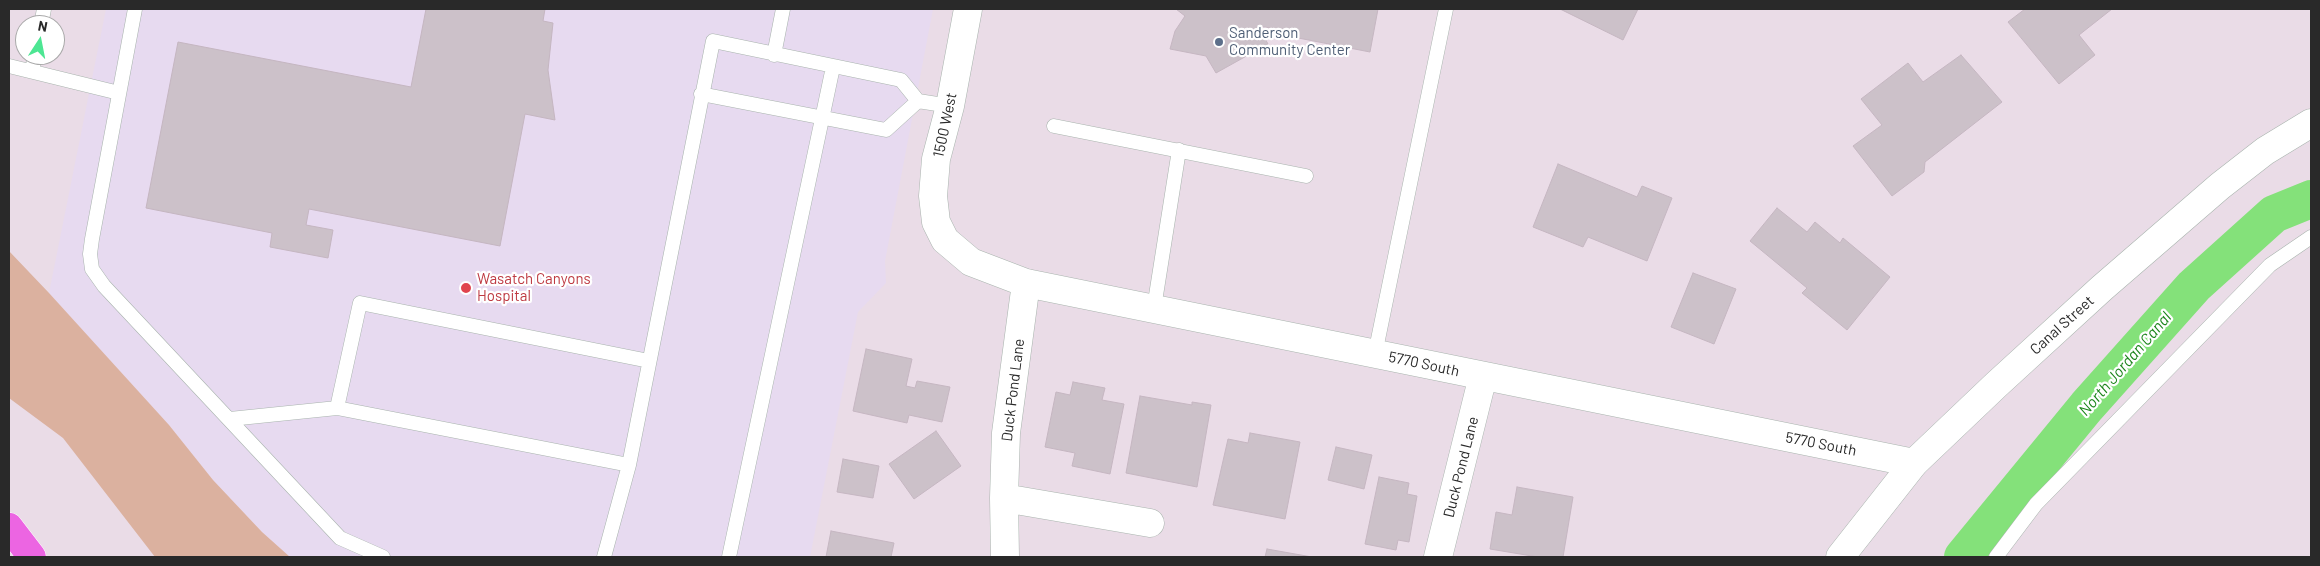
<!DOCTYPE html>
<html>
<head>
<meta charset="utf-8">
<style>
	body { margin:0 }
	#map { position:relative; width:2320px; height:566px; overflow:hidden; background:#eadce7; font-family:Barlow,sans-serif }
	canvas { display:block }
	.frame { position:absolute; inset:0; border:10px solid #292929; pointer-events:none }
	.north { position:absolute; left:15px; top:15px; width:50px; height:50px; box-sizing:border-box; background:#fff; border:1px solid #a9a9a9; border-radius:50%; rotate:11deg; font-size:14px; font-weight:700; line-height:20px; text-align:center; color:#292929 }
	.north::after { content:''; display:block; margin:auto; width:18px; height:22px; background:#4de693; clip-path:polygon(50% 0,100% 100%,50% 72%,0 100%) }
</style>
</head>
<body>
<div id="map">
<canvas width="2320" height="566"></canvas>
<div class="frame"></div>
<div class="north">N</div>
</div>
<script>
const ctx = document.querySelector('canvas').getContext('2d');
ctx.lineJoin = 'round';
function fill(path, color) { ctx.fillStyle = color; ctx.fill(path, 'evenodd'); }
const shape = rows => new Path2D(rows.map(r => 'M' + r).join(''));
function strokePath(path, color, width, dash) { ctx.strokeStyle = color; ctx.lineWidth = width; ctx.lineCap = dash ? 'butt' : 'round'; ctx.setLineDash(dash || []); ctx.stroke(path); }
function drawText(font, color, halo, rows, align = 'center') {
  ctx.font = font + ' Barlow,sans-serif'; ctx.lineWidth = 4.5; ctx.setLineDash([]); ctx.textBaseline = 'middle'; ctx.strokeStyle = halo; ctx.fillStyle = color; for (const [text, x, y, turn = 0] of rows) {
    ctx.save(); ctx.translate(x, y); ctx.rotate((+turn || 0) * Math.PI / 180); ctx.textAlign = isNaN(turn) ? turn : align; if (halo) ctx.strokeText(text, 0, 0); ctx.fillText(text, 0, 0); ctx.restore();
  }
}
fill(shape([
	[106,9,933,9,885,261,886,283,858,312,810,557,290,557,262,532,213,480,169,425,49,293]
]), '#e7daf0');
fill(shape([
	[9,251,49,293,169,425,213,480,262,532,290,557,155,557,63,438,9,398]
]), '#dbb19f');
strokePath(shape([
	[1963,557,2087,406,2194,286,2274,214,2311,199]
]), '#84e17a', 38);
const building = shape([
	[426,9,545,9,543,21,553,23,548,70,555,120,525,114,500,246,309,209,306,225,333,230,328,258,270,247,272,233,146,208,178,42,411,87,426,9],
	[1176,9,1378,9,1370,52,1288,36,1289,31,1258,26,1268,44,1216,73,1206,56,1170,49,1175,31,1185,16,1176,9],
	[1560,9,1638,9,1623,40,1560,9],
	[2025,9,2112,9,2079,35,2095,55,2059,84,2008,22,2025,9],
	[1961,55,2002,102,1925,162,1924,172,1892,196,1853,146,1882,125,1861,99,1908,63,1923,82,1961,55],
	[1558,164,1637,197,1642,186,1672,198,1647,261,1588,237,1583,247,1533,227,1558,164],
	[1777,208,1807,232,1815,222,1840,243,1843,238,1890,277,1847,330,1802,293,1807,288,1750,241,1777,208],
	[1693,273,1736,289,1714,344,1671,327,1693,273],
	[866,349,912,359,906,386,915,388,917,381,950,387,942,422,909,415,907,423,853,411,866,349],
	[1073,382,1105,388,1102,400,1124,404,1110,474,1072,466,1075,453,1045,447,1056,392,1070,395,1073,382],
	[1140,396,1192,405,1192,402,1211,405,1197,487,1126,473,1140,396],
	[936,431,961,466,914,499,889,464,936,431],
	[1250,433,1300,442,1285,519,1213,505,1228,439,1248,443,1250,433],
	[1336,447,1372,455,1364,489,1328,480,1336,447],
	[843,459,879,466,873,498,837,492,843,459],
	[1379,477,1409,483,1407,494,1417,496,1409,542,1398,540,1396,550,1365,544,1379,477],
	[1517,487,1573,497,1563,557,1538,557,1490,549,1496,512,1512,515,1517,487],
	[831,531,894,543,891,557,826,557,831,531],
	[1267,549,1312,557,1265,557,1267,549]
]);
fill(building, '#ccc1c9');
strokePath(building, '#c5b6c1', 1);
const service = shape([
	[135,9,92,239,90,254,92,269,104,286,340,538,383,557],
	[41,25,44,9],
	[774,55,783,9],
	[9,66,119,93],
	[32,71,35,55],
	[701,94,886,130,918,101],
	[1054,126,1306,176],
	[1154,308,1179,150],
	[1375,354,1446,9],
	[337,408,360,303,649,361],
	[230,419,337,408,629,465,713,41,901,80,918,101,950,106],
	[604,557,629,465],
	[729,557,833,67],
	[1996,557,2036,504,2270,265,2311,237]
]);
const minor = shape([
	[968,9,950,106,936,159,933,196,936,222,945,240,971,262,1026,283,1914,463],
	[1004,498,1150,523],
	[1005,557,1004,498,1006,433,1026,283],
	[1438,557,1483,376]
]);
const tertiary = shape([
	[1840,557,1914,463,1996,385,2102,288,2220,186,2265,151,2311,123]
]);
const motorway = shape([
	[9,527,32,557]
]);
strokePath(service, '#a9b4ae', 15);
strokePath(minor, '#a9b4ae', 29);
strokePath(tertiary, '#a9b4ae', 29);
strokePath(motorway, '#fff', 29);
strokePath(service, '#fff', 14);
strokePath(minor, '#fff', 28);
strokePath(tertiary, '#fff', 28);
strokePath(motorway, '#ec65e2', 28);
for (const [x, y, r, color] of [
	[1219,42,5,"#5c6f8a"],
	[466,288,6,"#e0444e"]
]) { const dot = new Path2D(); dot.arc(x, y, r, 0, 2 * Math.PI); ctx.fillStyle = color; ctx.fill(dot); strokePath(dot, '#fff', 2); }
drawText('15px', '#4e5e75', '#fff', [
	["Sanderson",1229,33],
	["Community Center",1229,50]
], 'left');
drawText('15px', '#292929', '#fff', [
	["1500 West",945,125,-78],
	["Canal Street",2062,325,-42],
	["5770 South",1424,364,12],
	["Duck Pond Lane",1013,390,-83],
	["5770 South",1821,444,11],
	["Duck Pond Lane",1461,467,-76]
]);
drawText('15px', '#be3a42', '#fff', [
	["Wasatch Canyons",477,279],
	["Hospital",477,296]
], 'left');
drawText('italic 16px', '#1c851b', '#fff', [
	["North Jordan Canal",2125,364,-49]
]);
</script>
</body>
</html>
